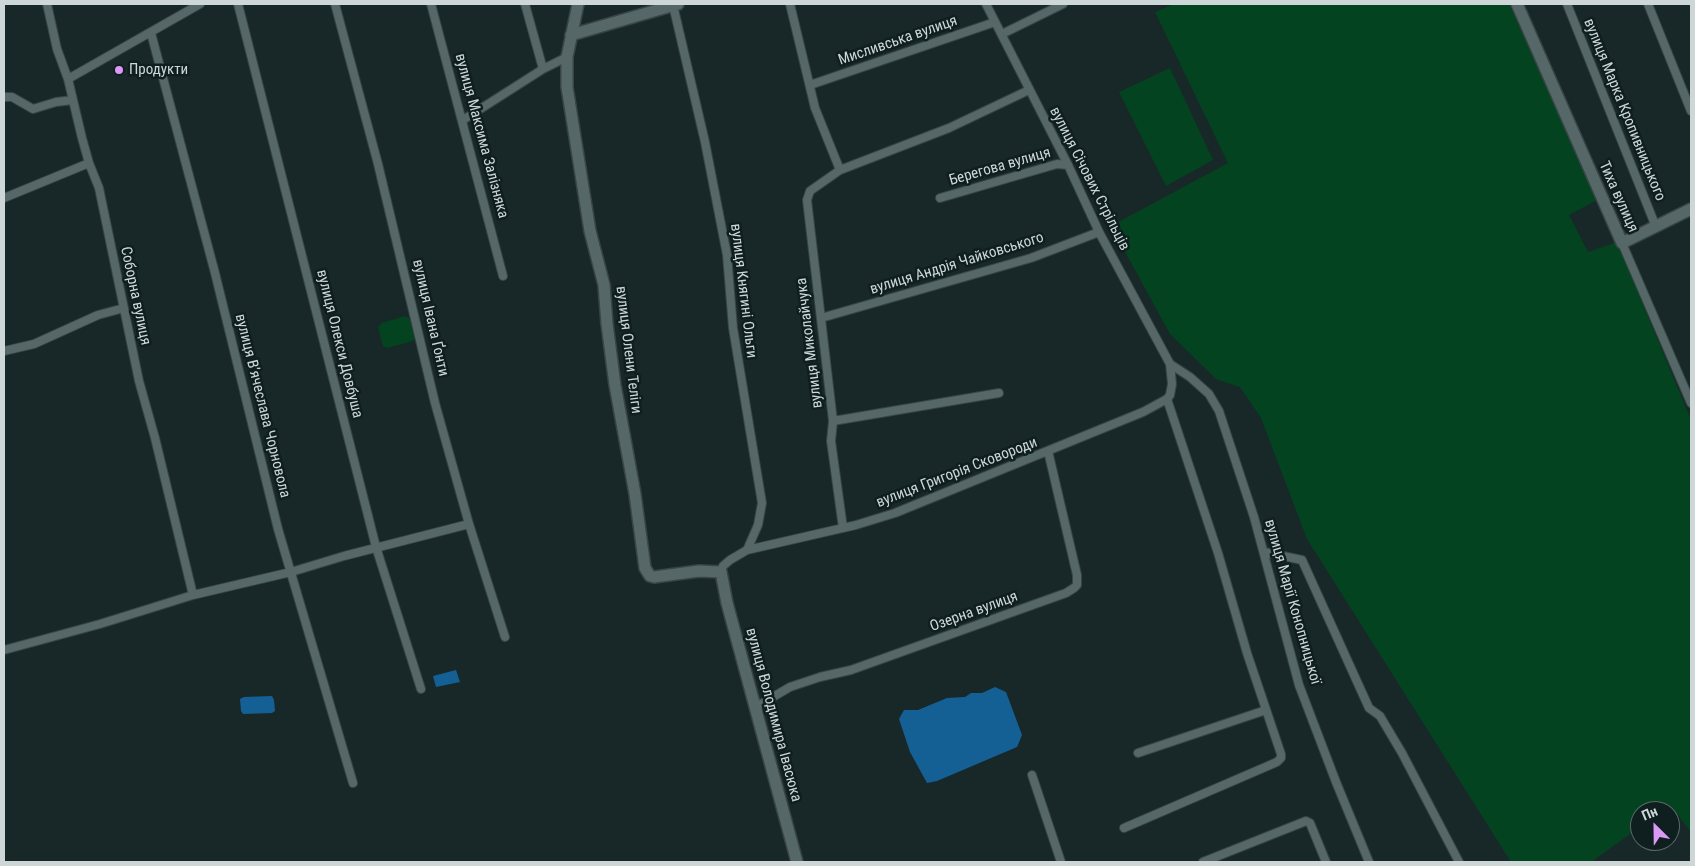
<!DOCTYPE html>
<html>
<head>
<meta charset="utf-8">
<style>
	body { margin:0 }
	#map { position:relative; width:1695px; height:866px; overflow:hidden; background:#182829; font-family:"Roboto Condensed",sans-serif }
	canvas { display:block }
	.frame { position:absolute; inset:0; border:5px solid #cdd7d8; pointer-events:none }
	.north { position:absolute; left:1630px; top:801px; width:50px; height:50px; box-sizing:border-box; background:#0f1f1f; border:1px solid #5b6969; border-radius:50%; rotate:337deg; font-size:14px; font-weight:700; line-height:20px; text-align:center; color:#cdd7d8 }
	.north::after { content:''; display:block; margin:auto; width:18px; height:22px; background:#db99f5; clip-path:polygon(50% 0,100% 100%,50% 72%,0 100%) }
</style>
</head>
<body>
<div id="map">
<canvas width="1695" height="866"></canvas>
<div class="frame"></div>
<div class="north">Пн</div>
</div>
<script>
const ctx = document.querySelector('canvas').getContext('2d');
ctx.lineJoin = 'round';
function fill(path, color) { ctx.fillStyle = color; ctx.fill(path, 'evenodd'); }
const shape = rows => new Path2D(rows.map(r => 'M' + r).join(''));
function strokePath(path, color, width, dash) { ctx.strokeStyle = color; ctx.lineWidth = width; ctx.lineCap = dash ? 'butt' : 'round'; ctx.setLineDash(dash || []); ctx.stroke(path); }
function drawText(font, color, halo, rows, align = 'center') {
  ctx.font = font + ' "Roboto Condensed",sans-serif'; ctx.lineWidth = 5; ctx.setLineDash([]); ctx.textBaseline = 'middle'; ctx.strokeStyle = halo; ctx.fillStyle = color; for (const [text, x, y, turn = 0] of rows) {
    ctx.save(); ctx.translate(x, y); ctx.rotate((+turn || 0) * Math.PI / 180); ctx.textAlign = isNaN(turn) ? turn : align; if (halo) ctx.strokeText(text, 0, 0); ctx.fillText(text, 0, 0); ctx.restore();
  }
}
fill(shape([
	[1174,4,1509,4,1599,199,1569,215,1588,252,1617,242,1691,420,1691,832,1670,805,1662,811,1640,811,1640,827,1591,862,1511,862,1307,539,1261,418,1240,387,1216,379,1170,334,1111,226,1228,163,1155,12],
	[1170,68,1213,160,1166,186,1119,92],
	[405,316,409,318,415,338,413,341,387,348,383,346,378,327,382,323]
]), '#04431f');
fill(shape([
	[456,670,460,682,436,687,433,676],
	[995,687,1006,692,1022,735,1017,747,937,781,927,783,910,752,899,719,904,710,918,710,947,698,965,697,971,693,982,693],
	[272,696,274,700,275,711,272,713,243,714,241,711,240,699,244,697]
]), '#146095');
const street = shape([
	[47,4,57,49,68,79,82,138,89,163,99,188,139,381,155,438,193,595],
	[238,4,376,547,421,689],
	[335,4,378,164,435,403,469,524,505,637],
	[431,4,503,276],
	[525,4,543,69],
	[790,4,815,108,840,170],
	[1567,4,1656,227],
	[1648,4,1691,111],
	[673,5,705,142,727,255,733,328,762,503,758,525,747,550],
	[151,33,215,273,278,529,353,783],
	[1002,34,1063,4],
	[68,79,200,4],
	[810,85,995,22],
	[4,97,12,97,33,109,56,102,73,100],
	[463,120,543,69,567,57],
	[4,198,89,163],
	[940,198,1057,164,1068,165],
	[1622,243,1691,403],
	[821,318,1031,258,1099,232],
	[4,351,34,344,98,315,124,308],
	[1170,364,1190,377,1209,394,1219,411,1254,517,1299,685,1336,782,1369,862],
	[833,421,999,393],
	[843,528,831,441,833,421,807,200,810,191,840,170,949,128,1029,90],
	[1264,552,1302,560,1369,708,1380,716,1402,753,1459,862],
	[721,572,723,566,730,560,747,550,856,525,895,513,1143,412,1167,399,1170,395,1172,384,1170,364,1099,232,1068,165,986,4],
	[4,650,100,624,193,595,291,572,344,556,469,524],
	[756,707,790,687,820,677,851,670,1066,593,1074,588,1077,585,1077,575,1048,451],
	[1138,753,1266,710],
	[1032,775,1061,862],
	[1124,828,1277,762,1281,758,1281,754,1247,653,1218,553,1167,399],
	[1203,862,1306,821,1310,823,1326,862]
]);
const secondary = shape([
	[578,4,567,57,567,87,590,231,604,285,607,324,615,385,635,494,645,568,650,576,654,577,699,571,721,572,727,603,797,862],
	[1517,4,1622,243,1691,209],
	[571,35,678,4]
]);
strokePath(street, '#384445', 10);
strokePath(secondary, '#384445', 14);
strokePath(street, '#566768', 8);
strokePath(secondary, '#566768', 11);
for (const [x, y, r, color] of [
	[119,70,5,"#db99f5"]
]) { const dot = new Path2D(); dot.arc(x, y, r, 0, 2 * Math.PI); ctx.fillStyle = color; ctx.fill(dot); strokePath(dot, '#0f1f1f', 2); }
drawText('15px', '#cdd7d8', '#0f1f1f', [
	["Мисливська вулиця",898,41,-19],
	["вулиця Марка Кропивницького",1624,110,68],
	["вулиця Максима Залізняка",481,136,75],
	["Берегова вулиця",1000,167,-16],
	["вулиця Січових Стрільців",1089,179,63],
	["Тиха вулиця",1618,197,66],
	["вулиця Андрія Чайковського",957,264,-17],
	["вулиця Княгині Ольги",743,291,83],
	["Соборна вулиця",135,296,78],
	["вулиця Івана Ґонти",430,318,77],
	["вулиця Миколайчука",810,343,-97],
	["вулиця Олекси Довбуша",339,344,76],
	["вулиця Олени Теліги",628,350,83],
	["вулиця Вʼячеслава Чорновола",262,406,76],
	["вулиця Григорія Сковороди",957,473,-21],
	["вулиця Марії Конопницької",1292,602,74],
	["Озерна вулиця",974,612,-20],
	["вулиця Володимира Івасюка",773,715,75]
]);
drawText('15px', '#cdd7d8', '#0f1f1f', [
	["Продукти",129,70]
], 'left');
</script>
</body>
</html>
